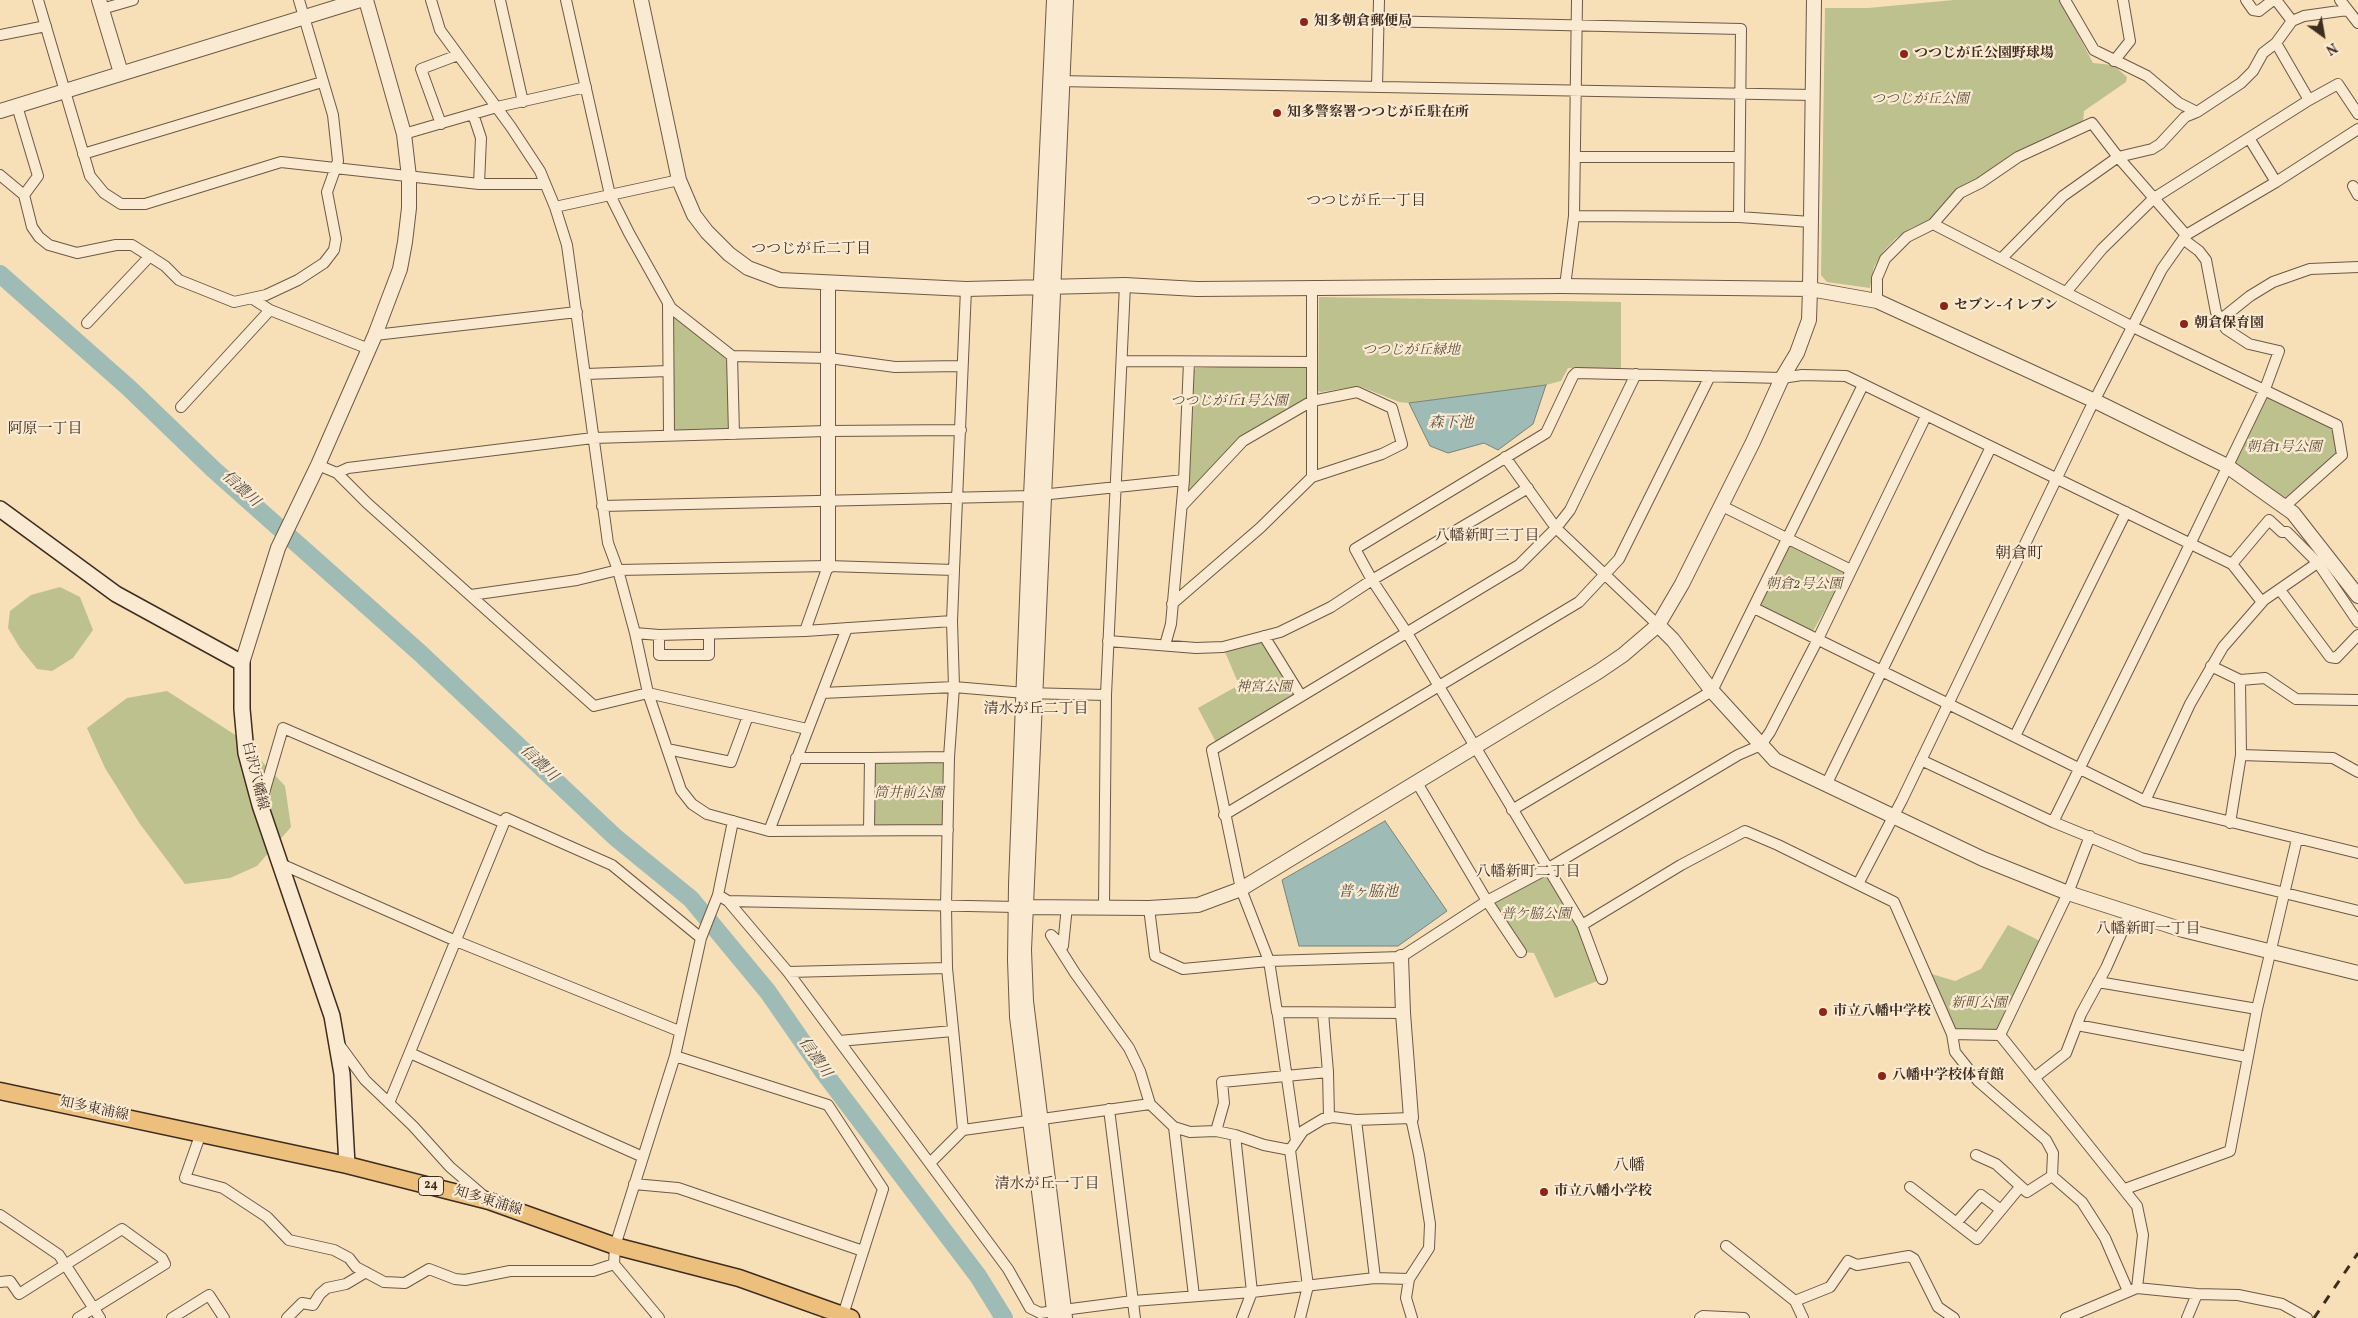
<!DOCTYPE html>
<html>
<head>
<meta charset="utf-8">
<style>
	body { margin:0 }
	#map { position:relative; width:2358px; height:1318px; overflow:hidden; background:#f7dfb8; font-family:Vollkorn,serif }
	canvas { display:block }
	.north { position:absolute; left:2298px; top:10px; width:50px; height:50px; -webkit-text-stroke:4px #faead1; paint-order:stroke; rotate:148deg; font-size:14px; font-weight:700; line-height:20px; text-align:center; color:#3e2c20 }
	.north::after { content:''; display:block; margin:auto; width:18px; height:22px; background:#3e2c20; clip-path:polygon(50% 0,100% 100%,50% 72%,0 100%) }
</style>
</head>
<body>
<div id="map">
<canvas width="2358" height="1318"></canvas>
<div class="north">N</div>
</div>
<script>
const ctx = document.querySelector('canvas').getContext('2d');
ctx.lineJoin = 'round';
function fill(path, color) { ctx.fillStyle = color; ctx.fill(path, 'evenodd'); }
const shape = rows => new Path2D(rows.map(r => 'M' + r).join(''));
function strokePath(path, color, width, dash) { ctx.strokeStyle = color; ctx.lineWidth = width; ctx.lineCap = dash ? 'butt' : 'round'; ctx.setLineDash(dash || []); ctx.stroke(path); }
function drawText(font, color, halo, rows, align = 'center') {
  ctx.font = font + ' Vollkorn,"Noto Serif JP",serif'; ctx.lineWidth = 4.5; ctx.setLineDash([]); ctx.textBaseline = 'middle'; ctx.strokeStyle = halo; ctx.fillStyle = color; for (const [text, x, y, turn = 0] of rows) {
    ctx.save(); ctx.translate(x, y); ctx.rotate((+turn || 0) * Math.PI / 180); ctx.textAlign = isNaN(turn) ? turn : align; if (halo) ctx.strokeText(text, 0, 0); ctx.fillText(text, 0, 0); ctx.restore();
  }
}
fill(shape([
	[1954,0,2060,0,2093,63,2113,65,2127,77,2126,82,2084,111,2083,122,2015,152,1979,178,1956,190,1930,220,1911,228,1895,239,1883,252,1874,267,1870,288,1827,282,1821,275,1825,8,1868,8],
	[1319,297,1621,302,1621,368,1568,368,1561,381,1546,385,1409,403,1399,402,1359,386,1321,392,1318,391],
	[674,317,725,356,729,363,732,426,729,430,677,431,674,428,671,318],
	[1246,366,1308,368,1309,396,1240,436,1189,491,1194,370,1196,368],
	[2265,389,2337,425,2342,455,2284,507,2227,466],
	[1790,546,1793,546,1846,573,1813,631,1762,607,1761,604],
	[60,587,80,597,93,630,73,658,52,671,37,669,20,648,8,628,10,611,31,595],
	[1264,636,1301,696,1218,746,1198,708,1239,685,1223,647],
	[167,691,240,738,285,786,291,827,257,866,230,878,185,884,140,824,105,768,87,728,127,698],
	[949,757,948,830,869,830,870,758],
	[1547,869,1582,925,1602,979,1555,998,1534,953,1521,952,1487,901],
	[2008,925,2044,943,2000,1035,1952,1034,1925,972,1955,981,1981,969]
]), '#bdc18e');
const water = shape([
	[1546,385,1533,424,1498,450,1484,443,1448,453,1430,446,1409,403,1546,385],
	[1385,821,1447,911,1398,946,1299,946,1282,880,1385,821]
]);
fill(water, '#9fbbb6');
strokePath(water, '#78827a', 1);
strokePath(shape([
	[0,274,129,388,213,469,420,653,615,837,691,899,768,992,822,1070,978,1276,1004,1318]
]), '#9fbbb6', 18);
const minor = shape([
	[38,0,90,176,104,193,121,204,145,204,281,162,479,184,545,184],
	[431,0,440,30,511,127,540,171,555,207,567,245,608,543,618,570,635,633,648,693,681,790,692,804,707,814,769,831,948,830],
	[500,0,523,102],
	[566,0,610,195,629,233,671,308,732,356,829,358,895,367,962,366],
	[2065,0,2094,50,2147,76,2179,103,2197,112],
	[2246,0,2253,10,2259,11,2273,0],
	[2276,0,2292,21],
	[2340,0,2358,23],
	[102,9,133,0],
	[1378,21,1741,29,1739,217],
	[0,35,46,26],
	[2276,43,2309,100],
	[2114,61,2130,41,2123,0],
	[1057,81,1813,95],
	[1377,87,1379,0],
	[17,106,38,176,24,195],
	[473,114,481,138,479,184],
	[441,124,421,69,458,55],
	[404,134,497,107,586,87],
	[2249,138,2276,182],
	[83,154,322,82],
	[1575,157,1739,157],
	[0,175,24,195,32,227,39,237,49,245,77,253,116,245,132,245,165,266,179,280,234,302,266,295,298,280,324,263,334,250,336,239,327,192,338,161,333,115,299,0],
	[2353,186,2358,195],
	[555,207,679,180],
	[1574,216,1739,217,1811,222],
	[1933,224,1960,193,1980,183,2018,157,2092,123,2118,157,2186,235],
	[2001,259,2063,196,2118,157,2152,149,2160,144,2185,117,2197,112,2241,83,2253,71,2263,53,2276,43,2292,21,2304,16,2347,10],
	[1565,286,1574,216,1577,0],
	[2067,291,2102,249,2154,198,2309,100,2338,84,2358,114],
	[253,299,270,310,369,349],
	[1877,301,1877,278,1885,259,1907,237,1933,224,2133,327,2337,425,2342,455,2284,507],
	[668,304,669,435],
	[2220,320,2250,296,2273,282,2310,269,2358,267],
	[87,323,150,256],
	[375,335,577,312],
	[732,356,734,434],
	[1123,361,1312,362],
	[586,374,668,371],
	[181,407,270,310],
	[1505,457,1556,528,1658,625],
	[318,465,337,473,367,503,594,706,648,693,807,729],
	[337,473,348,468,593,438,827,431,961,430],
	[1312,477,1312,287],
	[1720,505,1851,570],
	[602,506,1031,496,1184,480],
	[2232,564,2269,520,2282,532,2287,532,2318,563,2358,622],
	[2280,590,2330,657,2336,658,2358,635],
	[471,595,577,580,618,570,828,566,954,570],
	[1172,604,1260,528,1312,477,1382,454,1402,444,1392,408,1357,392,1312,401,1243,441,1182,506],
	[1754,608,2145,801,2358,853],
	[805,631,828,566],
	[635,633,659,635,805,631,952,621],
	[659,635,659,655,709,655,709,634],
	[1264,636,1301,696],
	[1108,641,1196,648,1223,647,1280,632,1331,607,1372,580,1528,488],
	[1165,645,1171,624,1184,480,1189,362],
	[2211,666,2240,680,2241,755,2230,823],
	[2240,680,2265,678,2296,699,2358,700],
	[822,693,954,687,1025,693,1106,695],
	[2015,736,2126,512],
	[667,749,731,762,748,716],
	[2241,755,2333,758,2358,772],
	[796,758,870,758],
	[1921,760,2053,822,2141,858,2358,911],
	[1416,781,1487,901,1521,952],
	[1826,785,1991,447],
	[2145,801,2190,704,2223,647,2264,600,2326,557],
	[261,803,283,728,504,823],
	[1512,810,1712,691,1863,385],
	[1224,815,1579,602,1619,559,1710,376],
	[2053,822,2178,569,2265,389,2279,351,2249,344,2226,329,2216,312,2206,260,2199,251,2183,239],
	[869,830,870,758,949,757],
	[769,831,847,628],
	[281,864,456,941,679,1031],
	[1858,884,1902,800,2089,411,2162,269,2186,235,2276,182,2358,129],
	[718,895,728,901,788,972,1008,1269,1030,1308,1040,1313,1133,1301,1252,1292,1375,1278,1409,1279],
	[728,901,1016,907],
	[1067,906,1063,946,1051,935,1075,973,1129,1048,1140,1071,1150,1104,1174,1127,1190,1132,1216,1131,1235,1135,1264,1145,1290,1150],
	[1104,906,1106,695,1125,285],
	[1149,908,1155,956,1183,969,1269,961,1401,957,1487,901,1547,869,1738,755,1761,745,1770,732,1817,641,1926,416],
	[1582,925,1681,865,1745,831,1778,845,1894,902,1952,1034,2000,1035],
	[788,972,947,968],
	[1602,979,1582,925,1407,633,1372,580,1355,549,1546,433,1573,376,1576,373,1782,378,1802,375,1846,376,2232,564,2262,602],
	[2098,982,2257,1009],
	[1277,1009,1296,1141],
	[1323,1013,1328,1072],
	[1403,1013,1277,1012,1269,961,1241,889,1212,750,1519,565,1556,528,1570,510,1636,374],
	[2077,1025,2247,1057],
	[1952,1034,1955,1052,1978,1081,2046,1140,2053,1153,2052,1176,2082,1202,2105,1238,2128,1291],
	[2000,1035,2137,1206,2143,1235,2137,1288],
	[2000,1035,2068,893,2090,836],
	[839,1041,953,1031],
	[338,1043,365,1080,413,1126,450,1167,485,1197],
	[410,1053,643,1157],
	[675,1056,828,1105,883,1189,843,1315],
	[2034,1078,2066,1053,2081,1014,2106,968,2130,914],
	[389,1103,506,818,612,865,701,938],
	[1109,1109,1135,1318],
	[1356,1120,1375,1278],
	[1174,1127,1194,1296],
	[963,1130,947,968,946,906,949,757,954,687,952,621,954,570,966,289],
	[1216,1131,1224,1103,1222,1082,1328,1072,1329,1118],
	[201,1133,185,1178,223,1188,267,1217,289,1240,334,1250,349,1258,356,1267,384,1282,405,1283,429,1269,455,1279,465,1280,510,1271,593,1271,614,1264],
	[1235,1135,1252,1292,1242,1318],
	[1976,1155,1996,1164,2027,1192,2052,1176],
	[930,1163,963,1130,1150,1104],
	[634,1184,678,1188,863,1251],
	[1910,1187,1977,1239,2020,1187],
	[2125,1189,2230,1151,2257,1009,2297,839],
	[0,1215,59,1255,100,1318],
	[1956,1223,1981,1195,2001,1210],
	[1726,1246,1795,1301,1803,1318],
	[0,1282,10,1281,19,1294,122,1229,162,1258,165,1264,78,1318],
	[1795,1301,1830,1287,1848,1261,1857,1265,1909,1256,1914,1259,1938,1307,1954,1318],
	[172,1318,209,1295,224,1318],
	[287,1318,302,1303,313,1305,320,1294,327,1288,346,1284,366,1272],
	[659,1318,614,1264,615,1246,675,1056,701,938,718,895,733,821],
	[1300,1318,1308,1286,1290,1150,1303,1131,1323,1119,1333,1117,1356,1120,1411,1118,1419,1155,1430,1224,1429,1248,1409,1279,1406,1298,1412,1318],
	[1700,1318,1703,1316,1744,1318],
	[2066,1318,2137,1288,2197,1294,2238,1295,2282,1304,2307,1318],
	[2187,1318,2197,1294]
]);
const tertiary = shape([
	[99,0,121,73],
	[641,0,679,180,694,215,707,232,729,254,748,268,780,280,966,289,1125,285,1197,289,1561,286,1810,289,1809,320,1797,353,1782,378,1753,442,1682,584,1658,625,1623,655,1598,672,1241,889,1198,905,1149,908,1016,907],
	[1054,0,1031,496,1016,885,1015,960,1017,1017,1055,1318],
	[1814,0,1810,289,1877,301,2095,401,2227,466,2293,513,2358,596],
	[0,111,360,0],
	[828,284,828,566],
	[1658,625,1673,640,1712,691,1775,760,1983,859,2068,893,2183,930,2358,973],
	[242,663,278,548,318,465,375,335,400,269,405,242,409,208,409,177,404,134,366,0],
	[1401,957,1403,1013,1411,1118],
	[1065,1318,1026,1001,1024,950,1066,0]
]);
const secondary = shape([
	[0,509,116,594,242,663,242,709,246,753,260,805,332,1016,342,1074,347,1165]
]);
const primary = shape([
	[0,1091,347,1165,489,1201,615,1246,739,1278,851,1318]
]);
strokePath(minor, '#6c5946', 12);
strokePath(tertiary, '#6c5946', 16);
strokePath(secondary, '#3e2c20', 18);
strokePath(primary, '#3e2c20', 19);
strokePath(minor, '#faead1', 10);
strokePath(tertiary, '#faead1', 14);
strokePath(secondary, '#faead1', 15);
strokePath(primary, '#ecc07c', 16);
strokePath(shape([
	[2314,1318,2358,1253]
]), '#3e2c20', 3, [9, 9]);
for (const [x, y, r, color] of [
	[1304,22,5,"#8f2418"],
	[1904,54,5,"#8f2418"],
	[1277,113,5,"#8f2418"],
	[1944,306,5,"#8f2418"],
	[2184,324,5,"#8f2418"],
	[1823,1012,5,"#8f2418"],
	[1882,1076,5,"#8f2418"],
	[1544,1192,5,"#8f2418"]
]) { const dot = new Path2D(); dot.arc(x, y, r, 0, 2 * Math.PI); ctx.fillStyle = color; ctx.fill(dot); strokePath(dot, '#faead1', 2); }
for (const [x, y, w] of [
	[431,1186,25]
]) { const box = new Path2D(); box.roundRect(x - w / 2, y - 9.5, w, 19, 4); ctx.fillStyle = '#faead1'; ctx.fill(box); strokePath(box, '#3e2c20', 1); }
drawText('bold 12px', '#3e2c20', null, [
	["24",431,1186]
]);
drawText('bold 14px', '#3e2c20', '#faead1', [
	["知多朝倉郵便局",1314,22],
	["つつじが丘公園野球場",1914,54],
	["知多警察署つつじが丘駐在所",1287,113],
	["セブン-イレブン",1954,306],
	["朝倉保育園",2194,324],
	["市立八幡中学校",1833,1012],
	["八幡中学校体育館",1892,1076],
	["市立八幡小学校",1554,1192]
], 'left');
drawText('italic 14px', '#5e513c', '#faead1', [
	["つつじが丘公園",1920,100],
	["つつじが丘緑地",1411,351],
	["つつじが丘1号公園",1229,402],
	["朝倉1号公園",2284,448],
	["朝倉2号公園",1804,585],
	["神宮公園",1264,688],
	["筒井前公園",909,794],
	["普ケ脇公園",1536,915],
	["新町公園",1979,1004]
]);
drawText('14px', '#3e2c20', '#faead1', [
	["白沢八幡線",254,776,76],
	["知多東浦線",94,1110,12],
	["知多東浦線",488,1202,17]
]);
drawText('15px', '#3e2c20', '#faead1', [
	["つつじが丘一丁目",1366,202],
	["つつじが丘二丁目",811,250],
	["阿原一丁目",45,430],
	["八幡新町三丁目",1487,537],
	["清水が丘二丁目",1036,710],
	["八幡新町二丁目",1528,873],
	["八幡新町一丁目",2148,930],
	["清水が丘一丁目",1047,1185]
]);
drawText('italic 15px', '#565046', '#faead1', [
	["森下池",1451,424],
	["信濃川",240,490,42],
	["信濃川",538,764,43],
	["普ヶ脇池",1368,893],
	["信濃川",814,1058,55]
]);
drawText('16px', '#3e2c20', '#faead1', [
	["朝倉町",2019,555],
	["八幡",1629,1167]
]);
</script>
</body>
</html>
